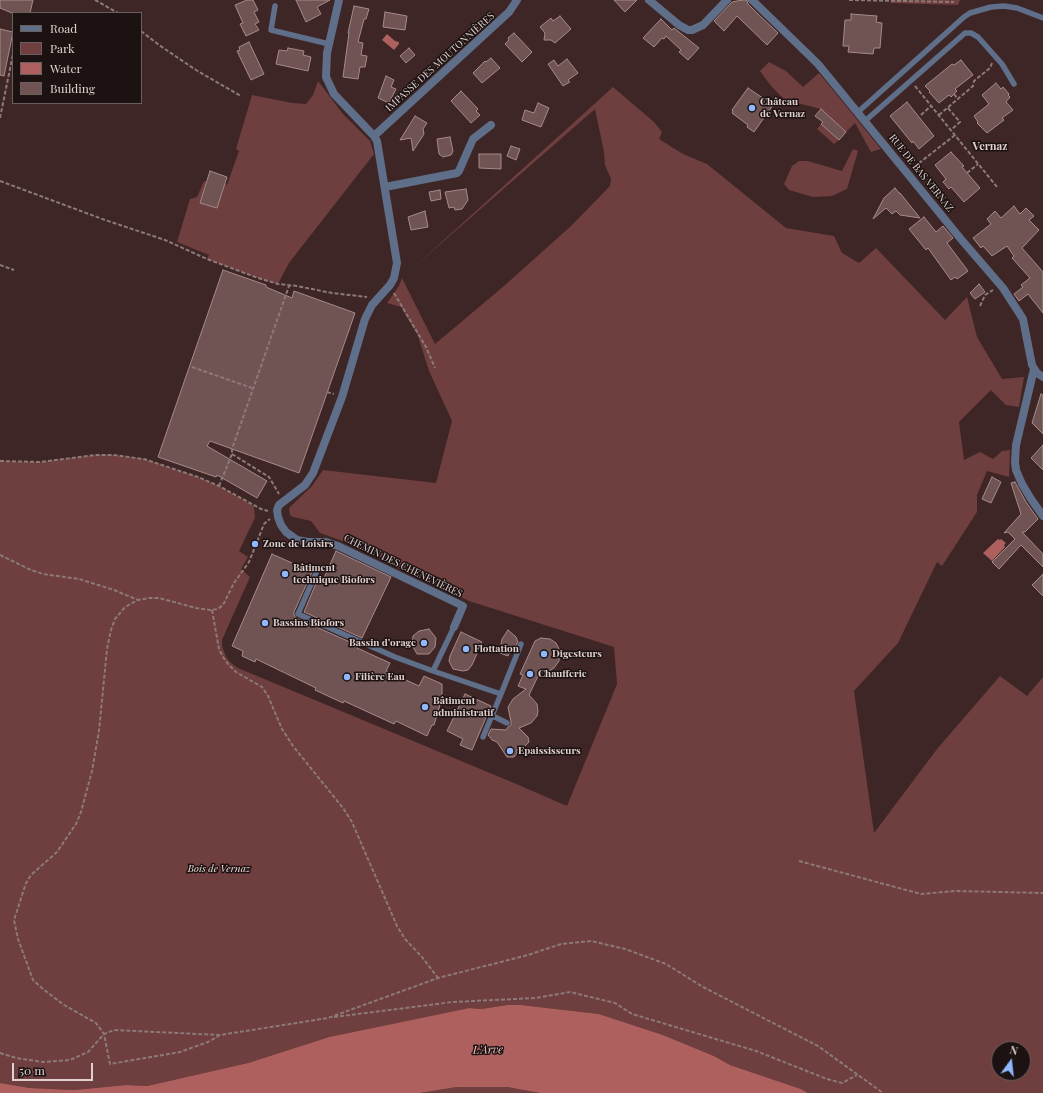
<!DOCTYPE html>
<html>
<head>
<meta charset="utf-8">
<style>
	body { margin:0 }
	#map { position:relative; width:1043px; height:1093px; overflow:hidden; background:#3d2625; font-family:"Playfair Display",serif }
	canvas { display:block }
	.legend { position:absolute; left:12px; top:12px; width:130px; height:92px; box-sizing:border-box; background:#1c1212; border:1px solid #6a5e5e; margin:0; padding:5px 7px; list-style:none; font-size:12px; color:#e0d0cf }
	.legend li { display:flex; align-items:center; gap:8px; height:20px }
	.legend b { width:20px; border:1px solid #6a5e5e }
	.north { position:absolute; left:991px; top:1041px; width:40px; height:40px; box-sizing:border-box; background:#1c1212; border:1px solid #6a5e5e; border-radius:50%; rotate:15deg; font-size:11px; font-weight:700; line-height:16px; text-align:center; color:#e0d0cf }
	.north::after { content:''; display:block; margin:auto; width:14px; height:18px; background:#90b8fd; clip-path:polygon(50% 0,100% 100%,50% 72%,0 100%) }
	.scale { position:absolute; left:12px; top:1063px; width:81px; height:18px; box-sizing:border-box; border:2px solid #e0d0cf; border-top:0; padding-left:5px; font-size:12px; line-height:14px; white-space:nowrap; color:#e0d0cf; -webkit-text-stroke:3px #1c1212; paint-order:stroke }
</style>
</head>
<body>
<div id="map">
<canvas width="1043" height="1093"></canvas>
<ul class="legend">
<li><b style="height:5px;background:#5f6e89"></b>Road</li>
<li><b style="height:11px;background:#6f3e3e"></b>Park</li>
<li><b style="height:11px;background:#ae605f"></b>Water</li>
<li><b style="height:11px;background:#6f5453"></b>Building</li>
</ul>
<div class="north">N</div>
<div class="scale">50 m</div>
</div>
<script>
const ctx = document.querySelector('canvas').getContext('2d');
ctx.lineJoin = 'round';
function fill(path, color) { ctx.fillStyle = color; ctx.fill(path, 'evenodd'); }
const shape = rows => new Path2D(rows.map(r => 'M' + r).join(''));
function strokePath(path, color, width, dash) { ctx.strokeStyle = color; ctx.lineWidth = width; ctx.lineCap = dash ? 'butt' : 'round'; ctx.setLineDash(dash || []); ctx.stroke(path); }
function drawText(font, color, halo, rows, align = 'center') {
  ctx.font = font + ' "Playfair Display",serif'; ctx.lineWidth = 3; ctx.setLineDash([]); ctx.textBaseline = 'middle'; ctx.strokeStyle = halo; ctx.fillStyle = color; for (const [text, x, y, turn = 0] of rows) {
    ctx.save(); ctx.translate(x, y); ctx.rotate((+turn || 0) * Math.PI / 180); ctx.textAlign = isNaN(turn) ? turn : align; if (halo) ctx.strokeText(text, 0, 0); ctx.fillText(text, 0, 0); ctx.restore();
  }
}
fill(shape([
	[891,0,960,0,958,5,890,3],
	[769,62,786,71,803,87,819,73,881,149,871,152,855,123,846,132,821,109,785,100,771,86,760,71],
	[318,81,343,114,370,141,374,154,289,263,278,284,258,278,207,259,209,255,177,242,190,199,197,197,204,181,206,182,200,203,217,208,225,184,227,185,239,151,236,149,252,95,292,103,306,104,313,95],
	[613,87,654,122,662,132,659,139,683,154,707,164,786,228,834,236,842,253,859,263,876,248,945,320,967,297,977,337,1002,379,1024,377,1019,407,1006,405,991,390,959,422,964,460,980,452,993,459,1002,451,1010,450,1009,477,987,471,977,495,977,512,942,566,937,562,898,643,854,691,874,833,937,749,1000,676,1027,696,1043,677,1043,1093,808,1093,801,1089,730,1065,714,1056,663,1035,599,1014,521,1005,507,1005,481,1009,469,1008,329,1037,248,1063,147,1086,126,1085,74,1090,30,1088,0,1083,0,461,39,462,96,455,113,455,144,459,198,477,219,486,254,506,255,518,239,551,248,557,241,569,250,577,222,640,222,646,226,657,231,663,238,668,514,783,567,806,617,684,614,647,469,601,357,546,320,533,311,521,293,517,290,515,289,508,312,486,323,470,436,483,452,421,429,371,418,336,401,307,387,303,399,286,402,278,435,344,504,286,571,226,610,186,611,179,605,165,604,152,595,109,413,268],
	[999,1049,1023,1049,1023,1073,999,1073],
	[821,124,839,140,834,144,817,129],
	[853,149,858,151,847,189,832,196,813,197,789,190,784,184,792,166,799,161,808,161,842,171],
	[457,1087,507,1087,540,1093,420,1093]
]), '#6f3e3e');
fill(shape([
	[387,34,395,41,399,42,399,44,394,50,382,40],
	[998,539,1000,540,1001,539,1006,543,1004,545,1005,547,992,561,983,553],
	[507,1005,521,1005,599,1014,663,1035,714,1056,730,1065,801,1089,808,1093,540,1093,507,1087,457,1087,420,1093,0,1093,0,1083,30,1088,74,1090,126,1085,147,1086,248,1063,329,1037,469,1008,481,1009]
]), '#ae605f');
const building = shape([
	[0,0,33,0,30,13,12,13,0,8,0,0],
	[247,0,253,0,258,10,254,12,259,22,255,24,259,30,246,36,240,24,243,23,235,5,247,0],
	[296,0,330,0,317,7,321,14,306,22,296,0],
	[614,0,637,0,625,12,614,0],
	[742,0,747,0,748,4,757,13,778,33,767,45,737,16,724,31,714,21,732,2,742,0],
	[354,6,369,9,366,19,364,19,358,42,363,43,361,55,367,56,366,62,365,67,360,67,358,79,343,77,349,33,348,33,354,6],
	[385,12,407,16,405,30,383,27,385,12],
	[851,14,877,16,876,22,882,23,880,48,874,48,873,54,848,52,849,46,843,46,845,20,851,20,851,14],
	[560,16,571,29,555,43,551,40,544,40,545,33,540,27,551,18,553,21,560,16],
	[661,19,672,30,674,28,699,48,688,60,679,52,681,50,666,36,664,39,662,38,654,47,643,38,661,19],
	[0,29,13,32,4,76,0,75,0,29],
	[514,33,532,52,522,62,505,44,509,40,508,38,514,33],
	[249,42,264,74,251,80,237,51,240,50,239,47,249,42],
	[288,48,304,51,303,55,311,57,308,71,276,64,279,50,287,51,288,48],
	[409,48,415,55,406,63,400,56,409,48],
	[491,58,500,68,482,83,473,73,485,61,486,62,491,58],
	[567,59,578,73,568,80,570,82,563,86,548,64,554,60,558,66,567,59],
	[961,60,973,75,955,89,957,91,951,97,949,95,939,103,929,92,930,91,925,86,952,64,954,65,961,60],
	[386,76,394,80,391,87,396,89,389,103,378,98,386,76],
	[996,83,1001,89,1003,87,1009,94,1008,95,1010,97,1006,102,1013,110,1002,118,1004,120,987,133,977,123,978,122,974,116,989,104,982,95,996,83],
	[748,88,773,105,754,132,747,127,748,125,732,113,733,111,732,110,748,88],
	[461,91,478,109,476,111,480,115,471,123,451,101,461,91],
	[907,102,934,136,919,149,913,141,912,143,890,116,907,102],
	[538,103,549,108,541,127,522,120,525,110,534,113,538,103],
	[821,109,846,132,839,140,821,124,823,122,815,116,821,109],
	[415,116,427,123,423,129,424,134,413,151,411,138,400,140,415,116],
	[450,137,453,151,451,155,443,157,439,154,437,139,450,137],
	[511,146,520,149,516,160,507,156,511,146],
	[951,152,964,166,962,167,980,188,964,202,951,187,949,189,943,182,946,179,935,165,951,152],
	[479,154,501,154,501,169,479,168,479,154],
	[210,171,227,177,217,208,200,203,210,171],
	[895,188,899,193,900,193,920,218,900,215,896,211,892,214,886,208,873,219,884,198,895,188],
	[466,189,468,200,462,209,455,210,454,207,449,208,445,192,466,189],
	[440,190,441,199,431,201,429,192,440,190],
	[1014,206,1020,214,1026,208,1034,216,1029,220,1039,230,1022,248,1043,272,1043,313,1028,294,1019,301,1014,294,1023,287,1021,285,1030,278,1012,258,1014,256,1007,246,992,256,983,246,981,248,973,238,991,224,987,219,995,211,1001,218,1014,206],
	[425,211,428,227,411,230,408,217,425,211],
	[924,217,936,232,943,226,953,238,947,243,968,271,957,279,955,277,951,280,928,248,926,250,909,229,924,217],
	[223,270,266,285,266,287,292,298,294,291,355,313,299,473,210,441,207,446,267,481,257,498,217,475,216,477,158,457,223,270],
	[979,284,985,292,975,299,970,293,979,284],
	[1041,394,1043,395,1043,434,1032,423,1041,394],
	[1043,445,1043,470,1031,458,1043,445],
	[992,477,1001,482,991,503,982,499,992,477],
	[1015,482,1026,502,1038,519,1025,532,1022,532,1043,554,1043,567,1021,545,999,569,992,562,1015,539,1008,532,1004,533,1021,514,1011,483,1015,482],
	[336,551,391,577,362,638,304,612,319,576,324,578,336,551],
	[272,554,312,572,294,612,294,615,296,618,359,646,357,648,390,663,386,671,419,686,424,676,442,684,442,696,440,705,434,725,432,725,427,736,396,721,394,724,344,701,343,703,315,690,316,688,256,659,255,662,242,656,243,651,232,646,272,554],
	[1043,574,1043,596,1032,585,1043,574],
	[429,629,436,638,435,647,429,654,417,654,412,645,413,636,419,631,429,629],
	[508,630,516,637,518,642,514,649,510,651,508,656,500,653,503,648,501,644,502,639,508,630],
	[461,632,482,642,472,665,468,670,463,671,453,669,449,661,450,656,461,632],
	[541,638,550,639,556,643,560,651,559,661,554,668,549,671,540,672,529,695,537,704,538,711,537,716,531,723,519,728,528,737,529,742,525,746,519,748,516,751,517,753,514,757,507,757,497,742,492,740,488,735,491,729,506,730,508,727,511,725,511,722,508,707,513,699,526,689,518,686,523,675,520,674,535,641,541,638],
	[465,694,491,706,472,750,460,745,463,739,447,731,465,694]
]);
fill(building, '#6f5453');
strokePath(building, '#a78a89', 1);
strokePath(shape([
	[95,0,118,13],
	[849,0,954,2],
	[141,31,159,45,196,70,241,96],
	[915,86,997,187],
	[954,94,958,99],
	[948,108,960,122,951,130],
	[921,115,931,106],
	[939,115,973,86,974,81,990,68,992,63],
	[0,118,13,54],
	[914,167,955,135],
	[967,173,978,164],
	[0,181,105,220,165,240,207,259,258,278,278,284,297,286,332,293,367,297],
	[0,265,14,270],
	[394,293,426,347,435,368],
	[980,306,985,295,993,290],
	[192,367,252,388],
	[327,392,334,394],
	[232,454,269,477,279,494],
	[0,461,39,462,96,455,113,455,144,459,198,477,219,486,261,509,268,511],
	[219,486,232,454,232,449,289,286],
	[0,555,31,570,43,574,79,579,114,590,138,600],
	[212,610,219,649,223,657,228,664,236,672,262,687,268,696,282,729,293,746,343,808,352,822,397,926,405,939,422,957,438,978],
	[799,861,921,894,955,891,1043,893],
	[334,1017,452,1002,536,998,570,992,615,1003,632,1014,756,1051,827,1079,842,1083,857,1075],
	[220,1035,208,1042,180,1052,110,1064,104,1034,96,1023,64,1005,43,989,33,980,18,939,14,920,26,883,31,875,57,852,76,824,81,812,92,771,99,731,107,649,111,630,115,619,125,607,138,600,149,598,159,598,196,608,210,610,218,609,223,605,234,583,249,562,264,524,270,519],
	[0,1053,16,1058,43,1062,70,1060,88,1052,104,1034,114,1030,220,1035,328,1018,438,978,528,955,561,944,591,941,625,949,666,964,703,987,818,1046,883,1093]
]), '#8c7978', 2, [4, 2]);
strokePath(shape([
	[275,6,271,30,329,44],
	[858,112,964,17,970,13,991,7,1004,6,1017,8,1043,18],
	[865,121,965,33,971,33,978,37,1002,64,1014,84],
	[316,573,298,614,395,657,433,671,454,627],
	[433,671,501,694,521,644],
	[493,716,507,723],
	[483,737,501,694]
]), '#5f6e89', 5.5);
strokePath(shape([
	[339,0,327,53,326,77,334,94,374,136,377,141,397,263,394,278,390,285,372,305,365,319,342,397,313,473,305,485,279,505,277,510,278,517,281,525,286,532,297,540,308,542,326,542,338,546,463,606,454,627],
	[649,0,679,25,688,30,692,30,703,25,727,0],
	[752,0,818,64,960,238,1003,288,1023,319,1032,365,1037,373,1043,377],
	[374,136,509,12,517,0],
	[385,187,457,173,459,171,473,139,491,125],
	[1034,369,1016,445,1015,462,1016,470,1022,484,1031,499,1043,516]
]), '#5f6e89', 8);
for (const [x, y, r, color] of [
	[752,108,4,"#90b8fd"],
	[255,544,4,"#90b8fd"],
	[285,574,4,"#90b8fd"],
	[265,623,4,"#90b8fd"],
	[424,643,4,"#90b8fd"],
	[466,649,4,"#90b8fd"],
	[544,654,4,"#90b8fd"],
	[530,674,4,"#90b8fd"],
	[347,677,4,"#90b8fd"],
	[425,707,4,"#90b8fd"],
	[510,751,4,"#90b8fd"]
]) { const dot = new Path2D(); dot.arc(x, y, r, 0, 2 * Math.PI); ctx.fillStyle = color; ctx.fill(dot); strokePath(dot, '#1c1212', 1.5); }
drawText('10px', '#e0d0cf', '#1c1212', [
	["IMPASSE DES MOUTONNIÈRES",440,62,-42],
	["RUE DE BAS VERNAZ",921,173,51],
	["CHEMIN DES CHENEVIÈRES",403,566,26]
]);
drawText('bold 10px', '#e0d0cf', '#1c1212', [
	["Château",760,102],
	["de Vernaz",760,114],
	["Zone de Loisirs",263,544],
	["Bâtiment",293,568],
	["technique Biofors",293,580],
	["Bassins Biofors",273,623],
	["Bassin d’orage",416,643,"right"],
	["Flottation",474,649],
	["Digesteurs",552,654],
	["Chaufferie",538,674],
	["Filière Eau",355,677],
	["Bâtiment",433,701],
	["administratif",433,713],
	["Epaississeurs",518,751]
], 'left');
drawText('italic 10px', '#f2dbd9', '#1c1212', [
	["Bois de Vernaz",219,869]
]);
drawText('bold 11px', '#e0d0cf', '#1c1212', [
	["Vernaz",990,147]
]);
drawText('italic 11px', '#f1c3c1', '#1c1212', [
	["L'Arve",488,1050,-1]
]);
</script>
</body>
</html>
